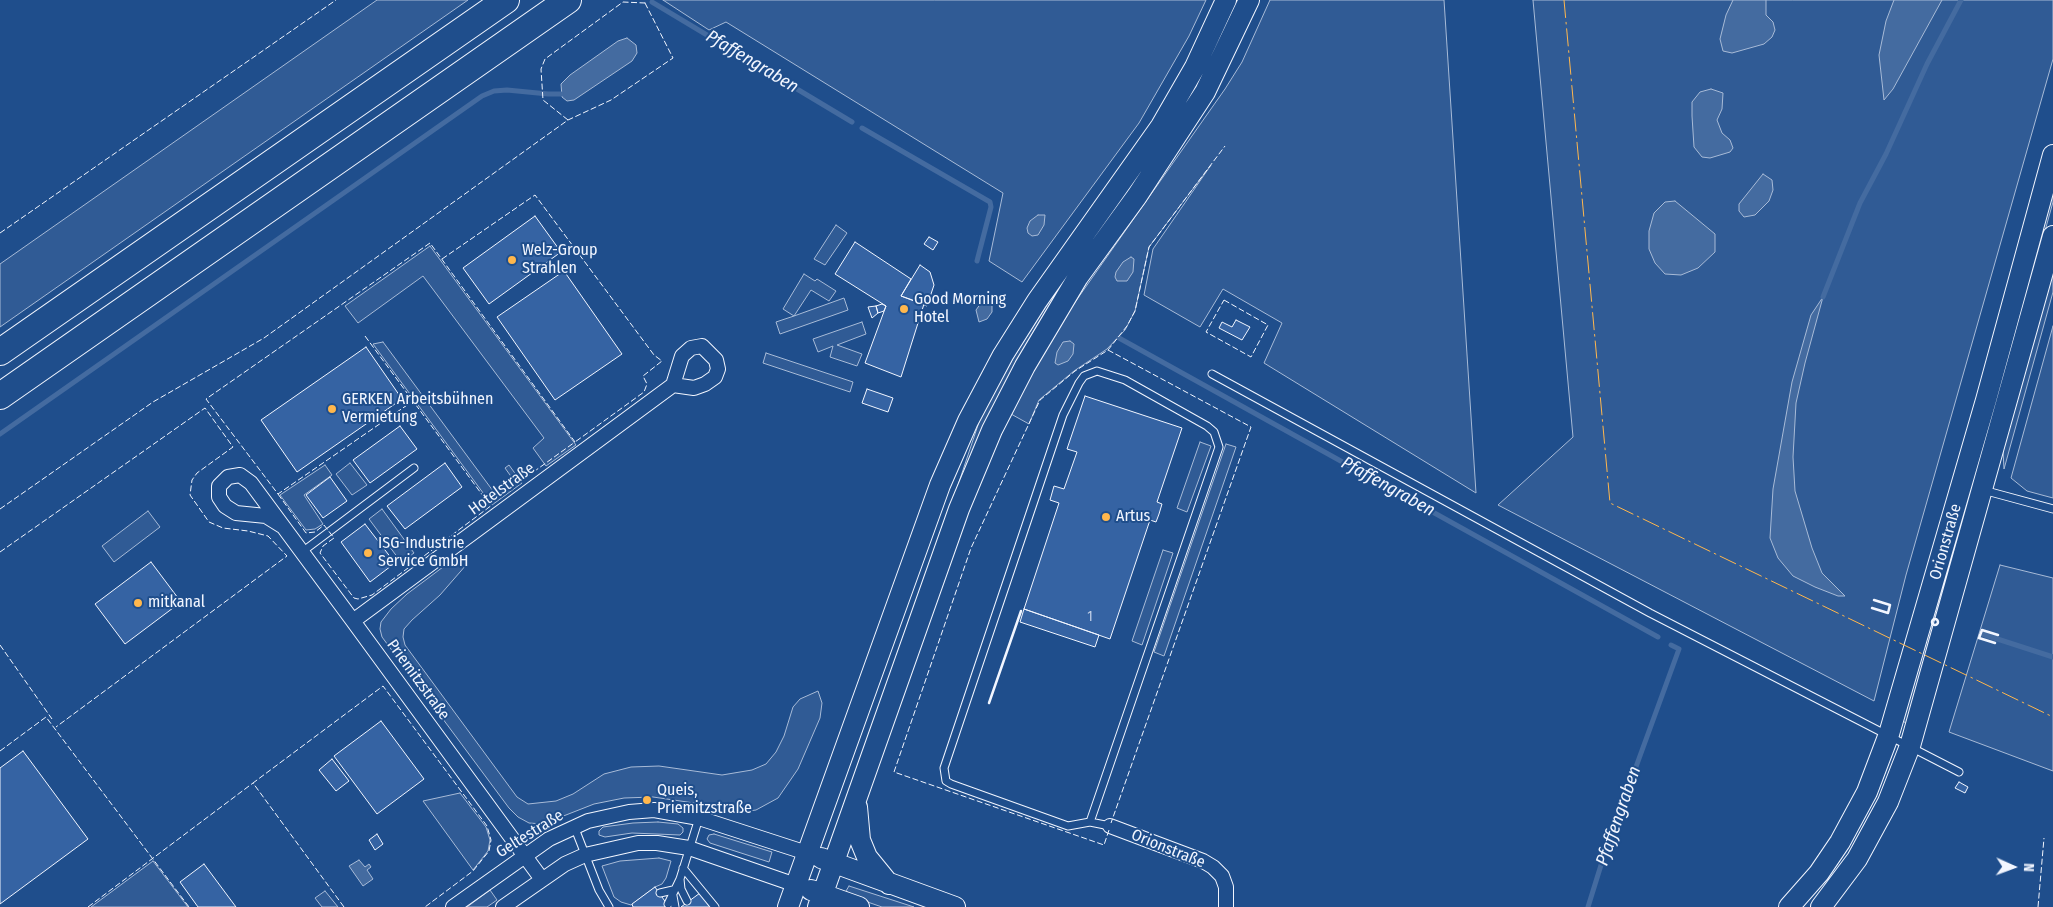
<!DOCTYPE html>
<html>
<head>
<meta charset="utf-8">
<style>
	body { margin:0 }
	#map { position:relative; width:2053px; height:907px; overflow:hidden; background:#1f4e8c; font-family:"Fira Sans Condensed",sans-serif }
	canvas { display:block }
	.north { position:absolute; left:1988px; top:842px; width:50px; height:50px; -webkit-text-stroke:4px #1f4e8c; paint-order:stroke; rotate:92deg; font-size:14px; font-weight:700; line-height:20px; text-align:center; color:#f2f6ff }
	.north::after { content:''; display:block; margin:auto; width:18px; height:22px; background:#f2f6ff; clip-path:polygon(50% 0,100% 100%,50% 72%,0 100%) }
</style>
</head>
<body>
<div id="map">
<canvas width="2053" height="907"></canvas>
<div class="north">N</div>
</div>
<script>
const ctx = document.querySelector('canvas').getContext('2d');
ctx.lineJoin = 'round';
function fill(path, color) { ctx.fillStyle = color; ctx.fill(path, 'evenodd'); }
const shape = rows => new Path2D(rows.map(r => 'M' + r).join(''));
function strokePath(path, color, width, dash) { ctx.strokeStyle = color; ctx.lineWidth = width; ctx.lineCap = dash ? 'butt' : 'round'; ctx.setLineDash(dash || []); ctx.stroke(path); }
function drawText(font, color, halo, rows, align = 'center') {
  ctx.font = font + ' "Fira Sans Condensed",sans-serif'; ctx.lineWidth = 4; ctx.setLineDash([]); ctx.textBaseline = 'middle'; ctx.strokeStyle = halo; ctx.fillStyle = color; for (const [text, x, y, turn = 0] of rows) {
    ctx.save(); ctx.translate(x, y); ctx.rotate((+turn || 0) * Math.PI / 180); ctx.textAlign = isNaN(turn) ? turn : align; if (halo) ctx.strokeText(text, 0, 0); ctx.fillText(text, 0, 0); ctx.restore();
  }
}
const built = shape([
	[377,0,468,0,0,327,0,264,377,0],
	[663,0,1206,0,1189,36,1139,123,1022,282,989,261,1003,193,726,22,709,30,663,0],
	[1237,0,1241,0,1187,108,1046,311,1018,360,956,491,981,416,1014,357,1079,255,1165,137,1204,70,1237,0],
	[1270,0,1444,0,1476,493,1264,363,1282,323,1223,289,1200,327,1144,295,1153,249,1211,165,1149,247,1135,311,1125,330,1107,349,1074,371,1039,400,1029,424,1011,414,1054,332,1225,89,1242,62,1270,0],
	[1533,0,2053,0,2053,59,1906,575,1874,701,1498,505,1573,437,1533,0],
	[2053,178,2053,202,1909,720,1906,724,1902,719,2053,178],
	[836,225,847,233,825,265,814,259,836,225],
	[430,246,576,445,546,466,533,448,544,438,423,276,358,323,345,306,430,246],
	[2053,272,2053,292,2004,469,2003,451,2053,272],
	[804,274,815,281,817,279,836,291,829,301,811,290,794,316,844,298,848,310,780,334,776,322,794,316,783,309,804,274],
	[862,322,866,334,837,345,862,354,857,366,830,357,833,346,818,352,813,339,862,322],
	[2053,326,2053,498,2027,491,2011,478,2053,326],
	[383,342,496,495,515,482,505,468,509,465,522,483,492,505,373,344,383,342],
	[766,353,853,382,850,392,763,363,766,353],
	[1200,442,1211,446,1187,512,1177,508,1200,442],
	[1226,444,1236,447,1164,656,1154,652,1226,444],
	[350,463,367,485,352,495,336,474,350,463],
	[325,465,332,475,304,495,323,524,315,529,306,530,280,495,325,465],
	[382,509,414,553,401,562,369,519,382,509],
	[148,511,160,527,114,562,102,546,148,511],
	[1163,550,1173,553,1142,645,1132,641,1163,550],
	[455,558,467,564,440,595,412,620,404,629,403,637,405,645,517,797,528,804,556,801,573,794,604,774,631,767,659,766,722,775,752,770,766,764,776,752,784,736,793,707,800,699,818,691,822,703,820,718,798,769,778,798,756,810,735,813,701,804,653,797,624,798,594,804,543,824,529,823,518,817,509,808,382,637,380,629,381,622,391,609,407,594,455,558],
	[2000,565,2053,578,2053,771,1949,732,2000,565],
	[460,793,486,827,490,840,488,851,473,870,423,801,460,793],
	[658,822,678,824,683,828,683,832,680,835,632,833,605,837,599,835,599,831,603,827,633,823,658,822],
	[714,834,772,852,769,862,710,843,707,839,709,835,714,834],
	[659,858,671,861,666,878,662,884,655,887,631,905,621,902,614,897,602,866,620,861,659,858],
	[153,861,188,907,91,907,153,861],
	[849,886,914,907,882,907,856,898,846,891,849,886],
	[490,890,497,900,487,907,467,907,490,890],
	[325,891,338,907,322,907,315,898,325,891]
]);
fill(built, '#305b95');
strokePath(built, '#a8bbd7', 1);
const water = shape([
	[1733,0,1766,0,1766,15,1773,22,1775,30,1772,37,1764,44,1732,53,1723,51,1720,39,1726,15,1733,0],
	[1894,0,1942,0,1893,89,1884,100,1879,55,1886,21,1894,0],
	[627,38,636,45,637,53,632,61,574,100,567,101,562,97,561,84,570,75,618,41,627,38],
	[1711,89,1723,93,1722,109,1717,120,1722,133,1730,140,1733,148,1730,152,1710,158,1702,157,1694,147,1692,116,1692,102,1700,92,1711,89],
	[1763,174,1772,180,1773,190,1769,201,1755,215,1744,217,1739,211,1739,204,1763,174],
	[1675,201,1715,234,1715,252,1698,268,1681,275,1665,274,1655,263,1649,249,1649,231,1654,213,1665,202,1675,201],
	[1038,215,1045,215,1044,225,1038,235,1032,236,1028,233,1027,228,1030,221,1038,215],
	[1131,257,1134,259,1133,272,1127,281,1117,281,1115,277,1116,272,1123,262,1131,257],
	[1823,297,1805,363,1796,403,1793,457,1795,491,1812,548,1822,573,1845,596,1838,596,1815,587,1793,576,1778,558,1770,538,1773,489,1792,382,1811,315,1823,297],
	[989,302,992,306,992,312,987,319,979,322,976,310,981,303,989,302],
	[1070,341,1074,344,1073,354,1068,361,1058,365,1055,363,1057,352,1063,342,1070,341],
	[359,860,365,867,369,864,371,867,367,870,373,879,363,886,349,866,359,860]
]);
fill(water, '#446ba0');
strokePath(water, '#a8bbd7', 1);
strokePath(shape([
	[652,2,852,122],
	[862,128,990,202,991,207,977,261],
	[1823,297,1860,203,1886,154,1927,64,1961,0],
	[1119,338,1658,637],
	[0,434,482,96,494,91,507,90,548,94,561,94],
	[1982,634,2053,657],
	[1588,907,1606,849,1679,649,1671,645]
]), '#446ba0', 5);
const building = shape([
	[535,216,561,252,489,304,463,268,535,216],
	[929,237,938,242,933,250,924,244,929,237],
	[855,242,911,279,901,296,924,304,901,377,865,363,886,306,835,274,855,242],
	[920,265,930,272,934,285,927,306,901,296,920,265],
	[564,271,622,354,555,400,497,317,564,271],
	[882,304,886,306,884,311,878,313,876,306,882,304],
	[876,306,878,313,872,318,868,307,876,306],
	[1236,320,1250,327,1242,340,1219,328,1222,322,1232,327,1236,320],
	[366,347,402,399,297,472,261,420,366,347],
	[867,389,893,398,888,412,862,403,867,389],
	[1085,396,1182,428,1157,502,1162,504,1159,514,1156,522,1150,520,1110,639,1024,609,1059,503,1050,500,1054,486,1064,489,1077,452,1067,449,1085,396],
	[400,426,417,449,370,483,353,460,400,426],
	[445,463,462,487,405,529,387,506,445,463],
	[330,477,347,501,323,518,306,495,330,477],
	[365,524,395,563,370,582,341,542,365,524],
	[151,562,181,602,125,644,95,604,151,562],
	[1024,609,1099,635,1095,647,1020,622,1024,609],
	[381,721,424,779,377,814,334,756,381,721],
	[23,751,88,839,0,904,0,768,23,751],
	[332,759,349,781,336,791,319,770,332,759],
	[1959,782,1968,787,1965,793,1955,788,1959,782],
	[377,834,383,844,375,850,369,840,377,834],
	[204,864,236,907,198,907,180,882,204,864],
	[655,887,669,907,633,907,632,904,655,887],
	[700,893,710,907,681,907,700,893]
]);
fill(building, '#3563a3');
strokePath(building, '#f2f6ff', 1);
const lane = shape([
	[1212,374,1650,613,1959,772],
	[1983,490,2053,509],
	[302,552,414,468],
	[1090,822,1068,826,951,784,946,781,944,768,1063,415,1079,383,1084,376,1097,371,1125,380,1207,426,1214,432,1219,447,1090,822,1110,826],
	[574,826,599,890,609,907],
	[683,868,715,907],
	[680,879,681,889,687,901],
	[660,893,673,890],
	[673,896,675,907],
	[668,904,680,879,699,818]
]);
const street = shape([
	[282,526,266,516,236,513,225,506,219,497,219,486,228,477,240,475,251,483,353,621,541,878],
	[353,621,673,385,694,388,705,384,715,377,718,369,716,360,702,346,691,348,682,356,673,385],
	[1110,826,1203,861,1213,867,1222,876,1226,887,1226,907],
	[453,907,549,839,588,821,629,812,654,810,699,818,807,853],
	[503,907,565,864,585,855,638,843,657,843,689,848,796,885]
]);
const secondary = shape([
	[857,807,860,840,867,857,889,884],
	[821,858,955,907],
	[811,890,859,907],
	[788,907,940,485,968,421,1003,355,1037,301,1161,126,1195,67,1226,0],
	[818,907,959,509,992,430,1025,366,1078,277,1137,196,1205,92,1249,0],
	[1789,907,1819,873,1840,842,1867,792,1889,734,1986,400,2053,155],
	[1821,907,1857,859,1888,802,1910,746,2053,236]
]);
const highway = shape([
	[0,352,506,0],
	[0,396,568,0]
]);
strokePath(lane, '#f2f6ff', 9);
strokePath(street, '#f2f6ff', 16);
strokePath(secondary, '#f2f6ff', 22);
strokePath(highway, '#f2f6ff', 28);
strokePath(lane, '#1f4e8c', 7);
strokePath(street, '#1f4e8c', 14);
strokePath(secondary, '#1f4e8c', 20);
strokePath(highway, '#1f4e8c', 26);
strokePath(shape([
	[568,120,543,100,541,69,545,59,623,2,645,3,645,0],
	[0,233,336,0],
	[442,259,535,195,654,355,662,361,643,376,647,384,644,392,575,442],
	[1224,300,1268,325,1251,357,1206,332,1224,300],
	[365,336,489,504,575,442,430,243,206,399,278,494,413,401],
	[1108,350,1251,427,1111,823],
	[278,494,306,533,315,532,324,525,334,538,323,546,320,553,354,598,358,599,372,595,492,505],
	[0,509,153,402,264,338,568,120,611,100,673,58,645,3],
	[0,552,205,408,233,447,197,473,192,480,190,495,209,522,223,528,248,531,268,536,287,556,56,727],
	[0,645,52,719],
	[0,751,46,717,189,907],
	[1109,830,1104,845,894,772,971,548,1040,400,1075,371,1108,350,1127,326,1135,311,1149,247,1225,146],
	[88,907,253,783],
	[344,907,253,783,383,686,487,826,491,840,489,851,473,871,425,907],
	[2038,907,2044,838]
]), '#f2f6ff', 1, [6, 2.5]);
strokePath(shape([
	[1872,608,1888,613,1890,605,1874,600],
	'1932 622a3 3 0 1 1 6 0a3 3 0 1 1-6 0Z',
	[1995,643,1979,638,1982,630,1998,635],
	[989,703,1021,611]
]), '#f2f6ff', 2.5);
strokePath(shape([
	[1564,0,1610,503,2053,717]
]), '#ffb74d', 1, [18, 4, 2.5, 4]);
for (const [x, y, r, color] of [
	[512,260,5,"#ffb74d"],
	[904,309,5,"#ffb74d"],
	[332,409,5,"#ffb74d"],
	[1106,517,5,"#ffb74d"],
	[368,553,5,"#ffb74d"],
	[138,603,5,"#ffb74d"],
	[647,800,5,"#ffb74d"]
]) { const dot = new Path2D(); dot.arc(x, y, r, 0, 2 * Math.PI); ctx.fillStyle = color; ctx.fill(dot); strokePath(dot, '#1f4e8c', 2); }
drawText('14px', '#c3d1e8', null, [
	["1",1090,617]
]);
drawText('16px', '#f2f6ff', '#1f4e8c', [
	["Welz-Group",522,251],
	["Strahlen",522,269],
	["Good Morning",914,300],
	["Hotel",914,318],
	["GERKEN Arbeitsbühnen",342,400],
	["Vermietung",342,418],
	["Artus",1116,517],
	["ISG-Industrie",378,544],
	["Service GmbH",378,562],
	["mitkanal",148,603],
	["Queis,",657,791],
	["Priemitzstraße",657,809]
], 'left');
drawText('16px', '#f2f6ff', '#1f4e8c', [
	["Hotelstraße",502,489,-36],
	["Orionstraße",1946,542,-74],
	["Priemitzstraße",418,680,54],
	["Geltestraße",530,834,-32],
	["Orionstraße",1168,849,22]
]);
drawText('italic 18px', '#f2f6ff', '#1f4e8c', [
	["Pfaffengraben",752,62,31],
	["Pfaffengraben",1388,487,29],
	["Pfaffengraben",1619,816,-71]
]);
</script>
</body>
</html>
